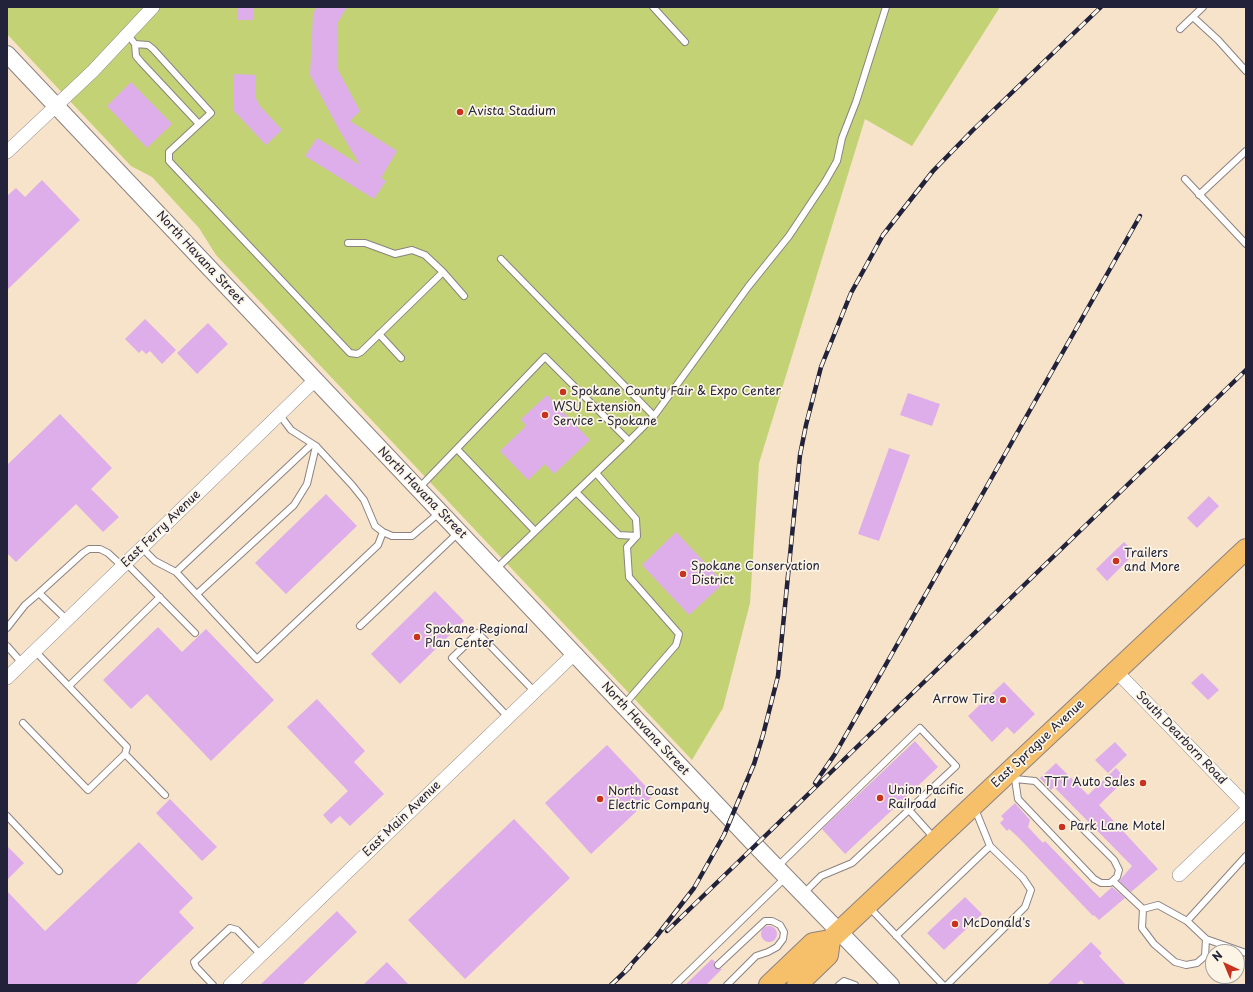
<!DOCTYPE html>
<html>
<head>
<meta charset="utf-8">
<style>
	body { margin:0 }
	#map { position:relative; width:1253px; height:992px; overflow:hidden; background:#f6e3ca; font-family:"Playpen Sans",sans-serif }
	canvas { display:block }
	.frame { position:absolute; inset:0; border:8px solid #22223b; pointer-events:none }
	.north { position:absolute; left:1205px; top:944px; width:40px; height:40px; box-sizing:border-box; background:#fcf5e5; border:1px solid #a5a1a1; border-radius:50%; rotate:316deg; font-size:11px; font-weight:700; line-height:16px; text-align:center; color:#22223b }
	.north::after { content:''; display:block; margin:auto; width:14px; height:18px; background:#c8321e; clip-path:polygon(50% 0,100% 100%,50% 72%,0 100%) }
</style>
</head>
<body>
<div id="map">
<canvas width="1253" height="992"></canvas>
<div class="frame"></div>
<div class="north">N</div>
</div>
<script>
const ctx = document.querySelector('canvas').getContext('2d');
ctx.lineJoin = 'round';
function fill(path, color) { ctx.fillStyle = color; ctx.fill(path, 'evenodd'); }
const shape = rows => new Path2D(rows.map(r => 'M' + r).join(''));
function strokePath(path, color, width, dash) { ctx.strokeStyle = color; ctx.lineWidth = width; ctx.lineCap = dash ? 'butt' : 'round'; ctx.setLineDash(dash || []); ctx.stroke(path); }
function drawText(font, color, halo, rows, align = 'center') {
  ctx.font = font + ' "Playpen Sans",sans-serif'; ctx.lineWidth = 3.5; ctx.setLineDash([]); ctx.textBaseline = 'middle'; ctx.strokeStyle = halo; ctx.fillStyle = color; for (const [text, x, y, turn = 0] of rows) {
    ctx.save(); ctx.translate(x, y); ctx.rotate((+turn || 0) * Math.PI / 180); ctx.textAlign = isNaN(turn) ? turn : align; if (halo) ctx.strokeText(text, 0, 0); ctx.fillText(text, 0, 0); ctx.restore();
  }
}
fill(shape([
	[7,7,1000,7,912,146,865,119,759,463,750,603,723,708,692,760,216,255,199,228,152,177,131,166,7,34]
]), '#c3d274');
fill(shape([
	[237,7,253,7,253,20,237,20],
	[317,7,347,7,338,22,338,70,360,111,350,121,397,151,381,178,386,181,374,199,305,156,317,138,360,165,338,128,310,75,313,14],
	[234,74,256,75,255,96,260,106,282,130,266,145,234,111],
	[131,82,172,124,147,148,107,106],
	[42,180,80,220,7,290,7,196,16,188,25,197],
	[145,319,176,350,162,364,150,351,146,354,142,350,139,353,125,339],
	[208,323,228,344,197,374,177,353],
	[908,393,940,404,932,426,900,415],
	[547,395,590,440,554,474,545,464,528,480,500,451,526,426,521,419],
	[60,414,112,468,91,489,119,517,103,532,76,504,16,562,7,553,7,465],
	[889,448,910,455,879,541,858,534],
	[326,494,357,526,286,594,255,563],
	[1209,496,1219,506,1197,528,1187,518],
	[676,532,724,583,689,615,642,565],
	[1124,542,1135,553,1107,581,1096,569],
	[435,591,464,621,400,684,371,654],
	[158,627,182,652,206,629,274,700,211,761,147,694,131,709,103,680],
	[1202,673,1219,690,1208,700,1191,683],
	[1004,682,1035,714,1014,734,1007,727,992,742,968,716],
	[317,699,365,751,354,762,384,794,350,826,340,816,331,824,323,815,348,791,287,727],
	[915,741,938,767,845,854,822,829],
	[1115,742,1127,755,1108,773,1095,760],
	[607,745,654,795,591,854,545,803],
	[1056,763,1088,795,1116,768,1126,779,1099,805,1158,869,1131,892,1119,881,1132,866,1054,787,1051,790,1040,778],
	[170,799,217,847,202,861,156,813],
	[1015,803,1030,820,1028,827,1043,843,1045,841,1100,898,1112,887,1125,898,1099,920,1094,915,1093,916,1017,836,1009,829,1007,831,1000,823,1004,819,1001,816],
	[514,819,570,878,465,979,408,920],
	[139,842,193,898,179,912,194,928,135,985,7,985,7,891,45,931],
	[7,846,24,863,7,880],
	[965,897,982,914,944,950,927,933],
	[337,911,357,932,302,985,260,985],
	'761 934a8 8 0 1 1 16 0a8 8 0 1 1-16 0Z',
	[1091,942,1102,953,1099,956,1126,985,1085,985,1081,980,1076,985,1047,985],
	[712,959,715,962,714,966,715,968,722,969,706,985,685,985],
	[387,962,409,985,363,985]
]), '#deaeea');
const service = shape([
	[653,7,685,42],
	[1193,17,1218,40,1246,71],
	[1180,29,1203,7],
	[128,35,135,44,136,56,141,62,199,124],
	[135,44,148,45,153,49,211,113,169,152,169,161,350,353,357,354,361,352,443,272,464,296],
	[1185,179,1246,244],
	[1199,195,1246,151],
	[348,243,365,243,395,254,412,250,425,255,443,272],
	[501,259,654,416,748,287,789,236,825,182,837,161,842,138,856,102,886,7],
	[379,334,401,358],
	[279,414,291,430,316,446,352,485,364,500,375,526,383,532,392,536,412,536,439,513],
	[629,441,654,416],
	[457,449,535,531],
	[596,473,636,519,637,536,627,547,629,577,679,634,676,645,623,706],
	[419,488,545,357,629,441,495,570],
	[576,492,619,535,637,536],
	[142,548,155,561,176,572,257,659,378,545,383,532],
	[126,563,195,633],
	[176,572,312,444],
	[197,594,294,505,307,484,316,446],
	[67,620,39,593,83,553,89,549,100,549,108,553,122,566],
	[360,626,458,533],
	[7,628,25,605,39,593],
	[7,646,22,663],
	[69,686,160,597],
	[508,717,452,658,478,633,535,692],
	[23,723,88,790,125,754,127,747,35,651],
	[125,754,165,795],
	[1015,779,1035,781,1114,860,1119,870,1117,877,1110,883,1101,883,1094,879,1018,799,1015,779],
	[909,810,935,839],
	[7,816,59,871],
	[777,867,920,728,956,766,852,863,821,876,803,894],
	[1113,881,1143,909,1142,928,1154,944,1175,962,1186,965,1197,963,1205,956,1206,939,1187,921,1246,856],
	[870,908,943,985],
	[1143,909,1158,905,1187,921],
	[896,936,990,846],
	[1206,939,1246,953],
	[718,965,765,921,772,921,780,925,784,932,783,939,777,947,768,952,756,956,727,985],
	[213,985,196,967,194,962,230,928,237,930,261,955],
	[675,985,786,877],
	[839,985,844,981,855,985],
	[947,985,1025,907,1031,890,1023,878,990,846,975,809]
]);
const minor = shape([
	[7,152,93,71,153,7],
	[1116,671,1246,805],
	[7,678,315,380],
	[1179,875,1246,811],
	[230,985,574,654]
]);
const tertiary = shape([
	[7,54,756,846,891,985]
]);
const primary = shape([
	[769,985,813,943,830,940,1246,549],
	[797,985,828,955,830,940]
]);
strokePath(service, '#8c8282', 8);
strokePath(minor, '#8c8282', 14);
strokePath(tertiary, '#8c8282', 18);
strokePath(primary, '#8c8282', 22);
strokePath(service, '#fff', 6);
strokePath(minor, '#fff', 13);
strokePath(tertiary, '#fff', 16);
strokePath(primary, '#f6c06b', 20);
const rail = shape([
	[815,783,835,754,855,719,1140,216],
	[667,931,1246,370],
	[626,970,656,937,694,888,724,835,754,764,763,735,778,676,800,455,806,425,821,367,851,293,883,235,933,171,973,130,1101,7],
	[611,985,630,967]
]);
strokePath(rail, '#22223b', 4.5);
strokePath(rail, '#fcf5e5', 3, [9]);
for (const [x, y, r, color] of [
	[460,112,4,"#c8321e"],
	[563,392,4,"#c8321e"],
	[545,415,4,"#c8321e"],
	[1116,561,4,"#c8321e"],
	[683,574,4,"#c8321e"],
	[417,637,4,"#c8321e"],
	[1003,700,4,"#c8321e"],
	[1143,783,4,"#c8321e"],
	[880,798,4,"#c8321e"],
	[600,799,4,"#c8321e"],
	[1062,827,4,"#c8321e"],
	[955,924,4,"#c8321e"]
]) { const dot = new Path2D(); dot.arc(x, y, r, 0, 2 * Math.PI); ctx.fillStyle = color; ctx.fill(dot); strokePath(dot, '#fcf5e5', 1.5); }
drawText('12px', '#22223b', '#fcf5e5', [
	["Avista Stadium",468,112],
	["Spokane County Fair & Expo Center",571,392],
	["WSU Extension",553,408],
	["Service - Spokane",553,422],
	["Trailers",1124,554],
	["and More",1124,568],
	["Spokane Conservation",691,567],
	["District",691,581],
	["Spokane Regional",425,630],
	["Plan Center",425,644],
	["Arrow Tire",995,700,"right"],
	["TTT Auto Sales",1135,783,"right"],
	["Union Pacific",888,791],
	["Railroad",888,805],
	["North Coast",608,792],
	["Electric Company",608,806],
	["Park Lane Motel",1070,827],
	["McDonald's",963,924]
], 'left');
drawText('12px', '#22223b', '#fcf5e5', [
	["North Havana Street",200,258,47],
	["North Havana Street",422,493,46],
	["East Ferry Avenue",161,529,-44],
	["North Havana Street",645,729,47],
	["South Dearborn Road",1181,738,46],
	["East Sprague Avenue",1038,744,-43],
	["East Main Avenue",402,819,-44]
]);
</script>
</body>
</html>
